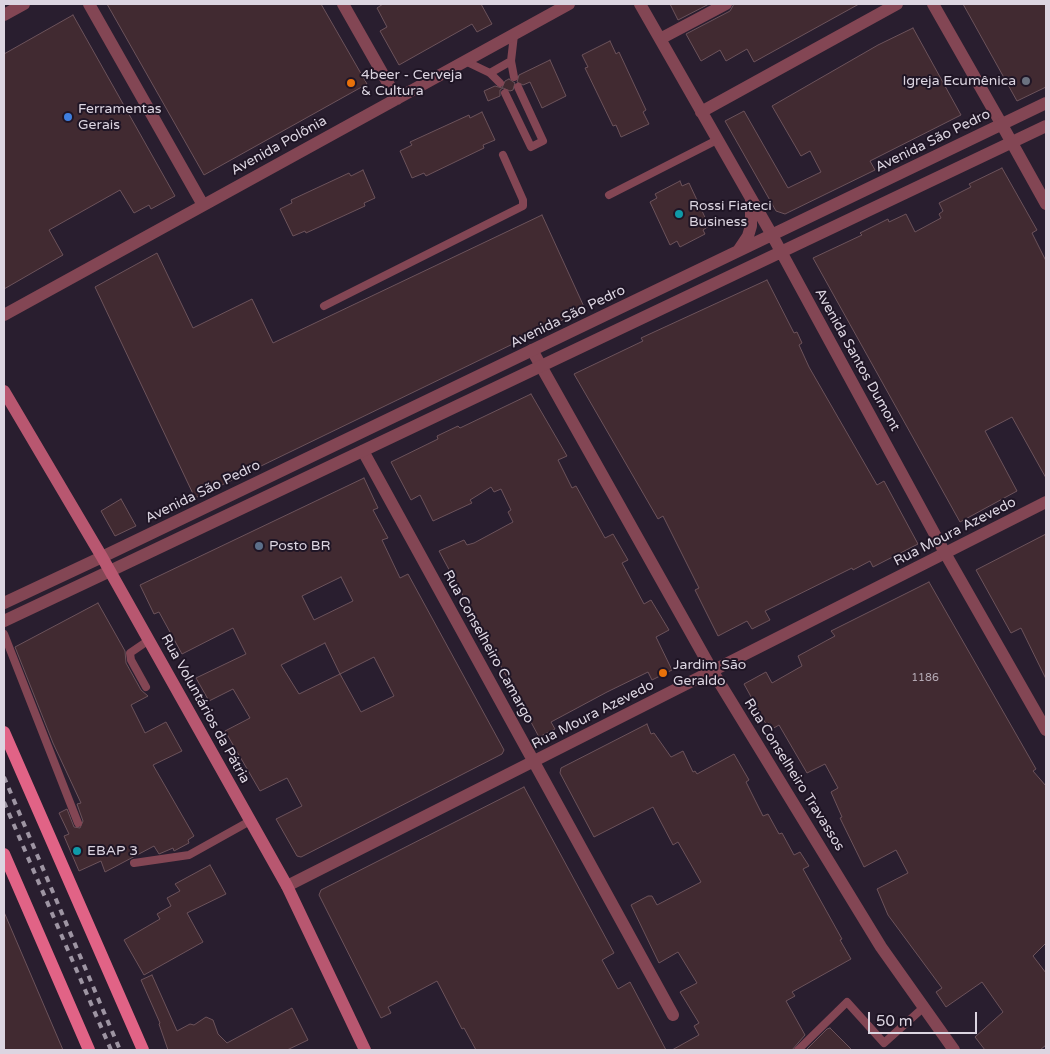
<!DOCTYPE html>
<html>
<head>
<meta charset="utf-8">
<style>
	body { margin:0 }
	#map { position:relative; width:1050px; height:1054px; overflow:hidden; background:#291e2f; font-family:"Varela Round",sans-serif }
	canvas { display:block }
	.frame { position:absolute; inset:0; border:5px solid #dcd5e1; pointer-events:none }
	.scale { position:absolute; left:868px; top:1012px; width:109px; height:22px; box-sizing:border-box; border:2px solid #dcd5e1; border-top:0; padding-left:6px; font-size:15px; line-height:18px; white-space:nowrap; color:#dcd5e1; -webkit-text-stroke:4px #1f1525; paint-order:stroke }
</style>
</head>
<body>
<div id="map">
<canvas width="1050" height="1054"></canvas>
<div class="frame"></div>
<div class="scale">50 m</div>
</div>
<script>
const ctx = document.querySelector('canvas').getContext('2d');
ctx.lineJoin = 'round';
function fill(path, color) { ctx.fillStyle = color; ctx.fill(path, 'evenodd'); }
const shape = rows => new Path2D(rows.map(r => 'M' + r).join(''));
function strokePath(path, color, width, dash) { ctx.strokeStyle = color; ctx.lineWidth = width; ctx.lineCap = dash ? 'butt' : 'round'; ctx.setLineDash(dash || []); ctx.stroke(path); }
function drawText(font, color, halo, rows, align = 'center') {
  ctx.font = font + ' "Varela Round",sans-serif'; ctx.lineWidth = 4; ctx.setLineDash([]); ctx.textBaseline = 'middle'; ctx.strokeStyle = halo; ctx.fillStyle = color; for (const [text, x, y, turn = 0] of rows) {
    ctx.save(); ctx.translate(x, y); ctx.rotate((+turn || 0) * Math.PI / 180); ctx.textAlign = isNaN(turn) ? turn : align; if (halo) ctx.strokeText(text, 0, 0); ctx.fillText(text, 0, 0); ctx.restore();
  }
}
const building = shape([
	[107,4,321,4,367,84,204,175,107,4],
	[383,4,481,4,492,24,477,32,472,24,399,65,380,31,387,27,377,8,383,4],
	[670,4,709,4,678,20,670,4],
	[734,4,859,4,754,62,747,49,726,61,720,50,701,61,686,34,730,11,734,4],
	[963,4,1046,4,1046,87,1017,101,963,4],
	[73,15,175,196,151,209,149,205,134,213,120,190,49,230,63,255,4,289,4,54,73,15],
	[913,28,961,115,870,161,875,170,785,214,776,211,725,121,744,111,788,188,821,172,810,151,801,156,772,106,878,45,913,28],
	[610,41,616,54,619,52,646,110,643,112,649,124,621,137,616,125,613,126,585,68,588,67,582,55,610,41],
	[550,60,566,96,542,108,530,82,523,85,517,82,519,75,550,60],
	[509,79,515,83,513,90,510,91,503,88,500,90,500,96,488,101,484,91,495,86,502,88,505,81,509,79],
	[482,112,495,140,483,145,484,148,426,176,424,173,412,178,400,151,412,145,410,142,469,115,470,118,482,112],
	[1002,168,1037,230,1032,233,1046,261,1046,478,1012,417,985,431,1017,491,960,522,813,258,862,235,860,233,888,219,889,222,906,214,915,232,941,218,939,214,943,211,939,203,971,187,969,184,1002,168],
	[363,170,375,198,364,203,365,206,306,233,305,231,293,236,280,209,292,203,291,200,349,173,351,176,363,170],
	[680,181,682,186,689,183,709,226,703,230,705,234,680,247,677,241,670,245,650,202,657,198,655,194,680,181],
	[542,215,585,309,195,498,95,287,157,253,193,328,252,299,273,343,542,215],
	[767,280,794,333,797,332,802,343,799,345,809,367,877,485,884,481,918,544,873,567,870,561,853,570,852,568,765,611,770,620,752,629,747,621,718,636,695,590,699,588,663,516,658,519,574,374,643,341,641,338,767,280],
	[531,394,567,456,558,460,572,488,576,486,605,538,613,534,628,560,622,563,644,604,651,600,669,630,656,637,672,670,652,680,648,672,607,692,551,722,555,729,539,737,439,551,464,540,467,545,474,543,513,522,508,512,511,510,501,489,494,492,491,487,470,500,472,503,433,521,420,495,411,500,391,462,438,439,437,436,458,426,460,428,531,394],
	[364,478,378,508,373,510,388,538,382,540,400,578,408,574,504,750,502,754,301,857,297,856,276,819,302,806,287,778,260,791,225,731,250,718,233,689,209,701,196,678,246,654,233,628,182,654,159,612,154,614,140,585,364,478],
	[341,577,353,601,314,620,302,596,341,577],
	[325,643,340,674,374,657,394,696,361,712,340,674,299,694,281,665,325,643],
	[121,499,136,526,115,536,101,511,121,499],
	[1046,534,1046,679,1021,628,1011,633,976,570,1046,534],
	[929,582,1036,769,1033,771,1046,786,1046,943,1033,956,1046,973,1046,1045,1040,1050,985,1050,975,1037,1003,1012,982,982,946,1007,936,992,942,988,888,915,877,889,908,873,896,850,864,867,840,818,842,817,831,792,838,788,825,764,807,773,779,725,772,729,769,723,766,724,744,684,766,672,772,683,802,666,798,656,835,636,831,631,929,582],
	[98,603,125,651,126,663,141,690,148,696,131,705,145,733,166,722,182,751,153,765,194,836,188,840,189,843,174,851,173,848,159,854,154,846,105,872,101,861,79,871,64,836,69,834,59,813,67,809,74,827,80,828,83,821,77,804,81,803,53,743,15,647,98,603],
	[647,724,651,734,654,733,671,757,683,751,693,772,695,771,697,774,734,754,749,780,746,782,763,816,768,814,779,834,782,833,794,855,800,852,809,866,803,869,842,939,840,940,851,959,792,992,795,996,786,1001,805,1035,792,1050,672,1050,699,1035,694,1026,699,1023,680,992,697,983,678,952,659,963,631,905,648,896,652,896,657,905,701,882,678,842,673,845,653,807,594,837,560,773,561,768,647,724],
	[524,787,614,953,602,960,618,989,630,982,666,1050,476,1050,464,1028,462,1029,437,981,388,1007,391,1013,381,1018,319,895,321,890,524,787],
	[210,865,226,894,187,913,203,942,144,975,124,940,160,919,157,914,171,906,167,898,180,891,175,884,210,865],
	[4,912,63,1050,4,1050,4,912],
	[152,975,177,1031,190,1024,194,1025,206,1017,213,1020,218,1034,227,1043,292,1008,308,1040,287,1050,168,1050,159,1024,160,1023,141,980,152,975],
	[830,1028,852,1050,806,1050,827,1029,830,1028]
]);
fill(building, '#412a31');
strokePath(building, '#6c535b', 1);
strokePath(shape([
	[465,61,490,73,500,83],
	[490,73,511,61],
	[514,77,511,61,514,35],
	[505,93,531,147,543,141,518,87],
	[609,195,717,140],
	[324,306,523,206,523,200,503,155],
	[4,634,78,823],
	[146,687,131,660,130,653,149,640],
	[134,863,189,855,250,821],
	[798,1050,847,1002,884,1043,924,1007]
]), '#834654', 8);
strokePath(shape([
	[89,4,203,205],
	[343,4,397,99],
	[640,4,772,235],
	[933,4,1002,125],
	[4,15,24,4],
	[660,39,726,4],
	[701,112,897,4],
	[4,315,569,4],
	[532,350,713,672,881,947,954,1050],
	[363,451,673,1015],
	[4,603,102,557],
	[4,621,110,571],
	[287,886,1046,502]
]), '#834654', 12);
strokePath(shape([
	[1002,125,1046,204],
	[772,235,945,553,1046,730],
	[738,251,748,236,751,226,751,199],
	[102,557,1046,103],
	[110,571,1046,126]
]), '#834654', 12);
strokePath(shape([
	[4,391,102,557,287,886,365,1050]
]), '#b85770', 12);
strokePath(shape([
	[4,732,143,1050],
	[4,854,89,1050]
]), '#e16386', 12);
strokePath(shape([
	[4,777,120,1050],
	[4,802,111,1050]
]), '#9e95a3', 4, [6, 6]);
for (const [x, y, r, color] of [
	[1026,81,5,"#6b7280"],
	[351,83,5,"#e8710a"],
	[68,117,5,"#3f7fe0"],
	[679,214,5,"#0f9aa8"],
	[259,546,5,"#5c6f8a"],
	[663,673,5,"#e8710a"],
	[77,851,5,"#0f9aa8"]
]) { const dot = new Path2D(); dot.arc(x, y, r, 0, 2 * Math.PI); ctx.fillStyle = color; ctx.fill(dot); strokePath(dot, '#1f1525', 2); }
drawText('11px', '#b5aab5', null, [
	["1186",925,678]
]);
drawText('14px', '#dcd5e1', '#1f1525', [
	["4beer - Cerveja",361,75],
	["& Cultura",361,91],
	["Igreja Ecumênica",1016,81,"right"],
	["Ferramentas",78,109],
	["Gerais",78,125],
	["Rossi Fiateci",689,206],
	["Business",689,222],
	["Posto BR",269,546],
	["Jardim São",673,665],
	["Geraldo",673,681],
	["EBAP 3",87,851]
], 'left');
drawText('14px', '#dcd5e1', '#1f1525', [
	["Avenida São Pedro",933,141,-26],
	["Avenida Polônia",279,146,-29],
	["Avenida São Pedro",568,317,-26],
	["Avenida Santos Dumont",857,360,61],
	["Avenida São Pedro",203,492,-26],
	["Rua Moura Azevedo",955,532,-27],
	["Rua Conselheiro Camargo",488,647,61],
	["Rua Voluntários da Pátria",205,709,61],
	["Rua Moura Azevedo",593,715,-27],
	["Rua Conselheiro Travassos",794,775,58]
]);
</script>
</body>
</html>
